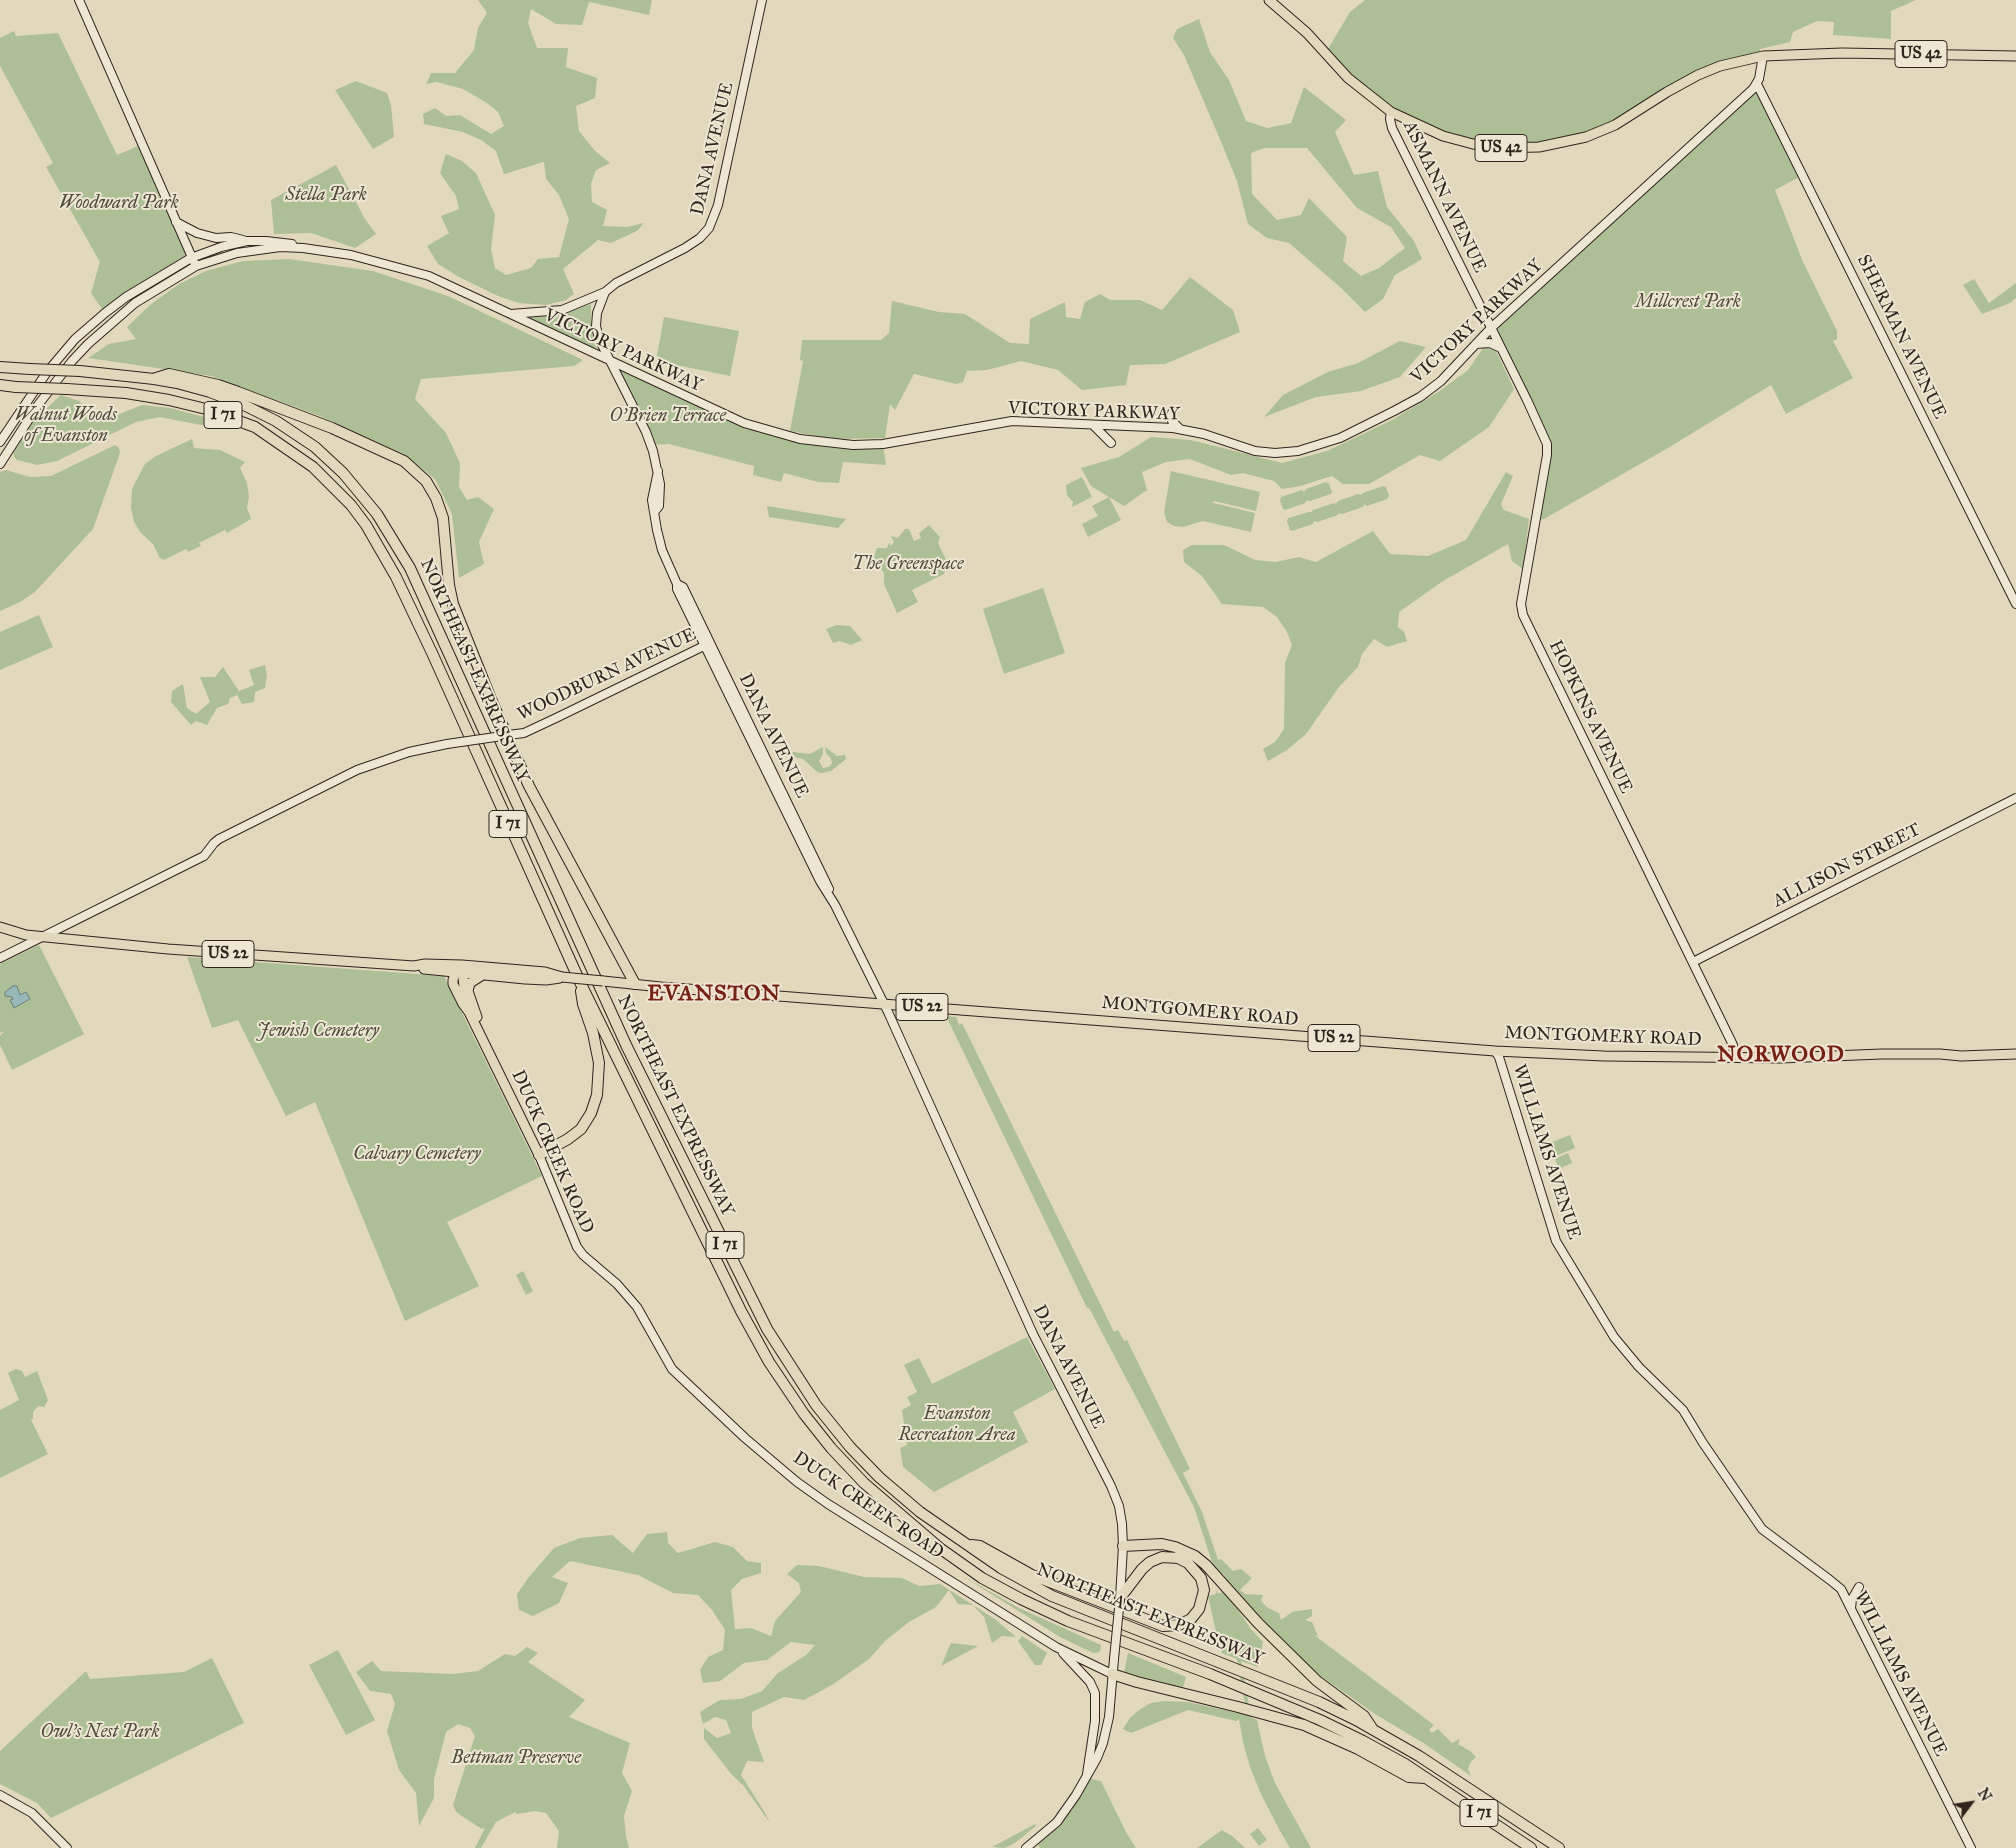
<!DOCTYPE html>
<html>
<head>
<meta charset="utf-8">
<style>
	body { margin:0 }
	#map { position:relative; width:2016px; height:1848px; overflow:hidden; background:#e2d8bc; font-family:"IM FELL Great Primer",serif }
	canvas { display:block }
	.north { position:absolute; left:1946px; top:1778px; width:50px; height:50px; -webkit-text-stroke:4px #ece6d3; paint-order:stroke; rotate:59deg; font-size:14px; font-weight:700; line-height:20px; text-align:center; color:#31241d }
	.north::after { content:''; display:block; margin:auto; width:18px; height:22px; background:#31241d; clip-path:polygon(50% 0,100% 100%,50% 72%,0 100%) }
</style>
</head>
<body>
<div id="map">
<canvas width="2016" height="1848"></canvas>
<div class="north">N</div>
</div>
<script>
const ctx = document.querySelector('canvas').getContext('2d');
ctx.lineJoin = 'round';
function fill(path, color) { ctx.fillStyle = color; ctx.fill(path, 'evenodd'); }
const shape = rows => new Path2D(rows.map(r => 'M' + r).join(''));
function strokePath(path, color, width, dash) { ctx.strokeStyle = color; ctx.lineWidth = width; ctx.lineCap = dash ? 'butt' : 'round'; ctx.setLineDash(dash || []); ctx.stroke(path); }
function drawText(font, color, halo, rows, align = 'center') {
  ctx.font = font + ' "IM FELL Great Primer",serif'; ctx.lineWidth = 4; ctx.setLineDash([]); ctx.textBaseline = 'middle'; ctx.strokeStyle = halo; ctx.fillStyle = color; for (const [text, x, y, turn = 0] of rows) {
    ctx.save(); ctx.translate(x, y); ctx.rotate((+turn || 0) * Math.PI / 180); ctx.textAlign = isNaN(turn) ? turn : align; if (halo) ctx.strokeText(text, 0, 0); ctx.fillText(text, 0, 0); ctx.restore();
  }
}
fill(shape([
	[478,0,652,0,649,15,589,2,582,25,556,24,531,9,528,23,537,48,568,48,566,67,597,78,595,98,576,106,579,131,595,151,610,163,596,170,591,184,592,202,607,210,603,226,627,227,644,223,637,231,611,243,598,240,563,269,574,294,566,300,546,305,519,303,498,296,459,277,438,264,427,246,449,233,441,216,459,209,456,196,440,173,446,154,462,161,476,173,495,215,491,249,495,268,506,275,531,268,538,259,559,257,569,219,559,195,546,179,544,162,504,174,496,151,481,140,463,132,424,124,423,114,435,108,446,116,460,115,491,134,504,126,498,112,487,103,463,89,437,82,426,84,431,73,455,73,474,50,478,28,487,13],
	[1365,0,1916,0,1891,11,1891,39,1833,35,1834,22,1817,21,1793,32,1790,42,1760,49,1763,56,1720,66,1600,132,1524,148,1473,144,1391,112,1325,54,1350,12],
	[1199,19,1210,52,1229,80,1246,121,1267,128,1291,123,1304,87,1346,120,1335,132,1354,175,1378,171,1387,207,1414,241,1422,259,1395,275,1383,299,1365,312,1340,287,1289,243,1267,238,1248,224,1237,181,1222,144,1184,55,1173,38,1177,29],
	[1264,148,1307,148,1357,208,1391,227,1405,248,1379,268,1361,276,1343,261,1347,237,1309,198,1301,215,1277,220,1252,194,1251,153],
	[14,31,16,36,58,33,117,155,143,144,191,258,105,313,91,293,100,262,46,167,53,163,0,66,0,38],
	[356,81,387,93,391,105,394,137,373,149,335,90],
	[1757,84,1803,175,1775,190,1803,262,1837,331,1837,339,1833,341,1853,378,1786,414,1771,385,1668,448,1544,519,1536,520,1548,450,1491,328],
	[336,165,365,219,376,234,355,248,311,233,274,234,271,200],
	[289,259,373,271,448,296,583,360,574,366,421,379,415,399,446,433,460,463,459,487,467,500,478,497,494,509,479,542,484,564,459,578,452,514,435,479,404,454,320,416,211,376,88,358,109,344,136,339,127,327,150,305,179,284,206,271,243,261],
	[1190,277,1233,310,1240,332,1165,364,1130,365,1126,385,1082,390,1058,370,1021,361,987,370,967,371,963,382,956,384,914,374,895,410,890,404,885,438,833,439,790,431,803,361,800,360,802,340,881,340,889,333,892,301,939,312,965,314,1010,343,1029,344,1030,319,1065,302,1066,317,1080,319,1085,302,1100,294,1110,300,1140,300,1162,310],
	[1974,279,1989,303,2016,283,2016,298,2010,303,1982,314,1963,285],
	[591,304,591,328,597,347,594,348,528,318,560,315],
	[664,317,739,331,730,376,656,361],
	[1400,341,1426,347,1400,377,1361,391,1316,397,1264,417,1283,395,1328,372,1358,363],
	[1484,347,1496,351,1514,389,1489,427,1440,461,1420,455,1369,484,1343,484,1332,476,1300,486,1282,489,1274,481,1243,473,1231,475,1190,459,1166,462,1142,472,1147,490,1124,506,1109,497,1121,520,1088,537,1082,524,1098,516,1092,506,1109,497,1091,486,1081,468,1119,457,1151,437,1191,440,1282,463,1327,451,1392,420,1438,392,1468,370],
	[611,363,744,423,800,439,883,444,886,465,843,462,839,483,818,482,784,473,781,482,753,475,754,466,669,444,652,445],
	[61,395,79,401,102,421,142,405,170,408,208,418,211,427,160,417,136,422,57,461,37,465,17,460,14,457,14,452,35,419],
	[192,439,194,448,220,450,245,462,240,468,247,483,249,497,247,508,251,519,227,533,225,530,199,543,201,546,188,552,186,549,164,560,160,558,153,544,141,533,134,522,131,508,132,489,145,464,156,456],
	[115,445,119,448,120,453,93,529,35,592,20,602,0,611,0,472,6,470,30,477,51,476],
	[1171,471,1260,492,1256,511,1214,501,1213,503,1255,513,1251,532,1203,521,1183,527,1174,526,1167,522,1164,512],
	[1506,472,1513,476,1501,504,1504,510,1529,519,1523,569,1512,561,1508,544,1443,581,1399,612,1398,627,1404,632,1407,641,1387,647,1374,639,1362,654,1358,667,1339,687,1306,734,1287,750,1268,761,1263,749,1275,742,1284,729,1285,663,1292,645,1287,632,1277,617,1263,607,1222,604,1202,576,1184,562,1183,550,1192,545,1224,545,1255,560,1276,562,1299,557,1316,562,1373,531,1390,554,1428,556,1466,540],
	[1082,477,1092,497,1072,507,1073,502,1067,495,1066,485],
	[1326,482,1329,484,1332,492,1331,494,1310,501,1307,500,1305,503,1285,510,1283,509,1280,501,1281,497,1302,490,1304,492,1306,489],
	[1383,486,1386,487,1389,496,1387,499,1367,506,1364,504,1363,507,1342,514,1339,513,1338,515,1317,522,1314,521,1313,524,1292,531,1290,530,1287,521,1288,518,1309,512,1311,512,1313,510,1334,503,1336,504,1338,501,1358,494,1361,495,1363,493],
	[767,506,846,519,838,528,769,517],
	[929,525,940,537,938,543,947,562,944,574,912,590,918,602,897,613,884,584,884,573,882,570,874,565,872,563,877,548,887,548,889,543,891,546,894,542,891,536,898,538,905,529,909,529,914,541,921,538,919,533],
	[1043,588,1065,653,1004,674,983,609],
	[39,615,53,647,0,670,0,632],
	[837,625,850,626,862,640,851,645,839,641,833,643,826,629],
	[265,665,267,676,265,688,255,692,254,702,242,704,237,695,230,698,228,704,217,708,207,725,196,721,191,725,171,702,172,691,183,684,187,708,196,714,210,702,200,677,215,677,223,667,239,691,254,685,249,670],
	[823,747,823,754,819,761,823,768,829,767,832,763,831,759,826,753,825,747,837,756,845,755,846,759,831,771,822,773,817,772,803,759,794,757,792,754,793,752,810,754],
	[39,945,84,1034,12,1070,0,1045,0,1036,4,1031,0,1033,0,964],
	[187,957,444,976,542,1176,447,1222,479,1286,405,1321,315,1102,286,1116,238,1020,212,1028],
	[946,1016,956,1017,959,1025,962,1023,1114,1332,1118,1330,1124,1341,1127,1340,1190,1469,1183,1473,1202,1512,1218,1560,1221,1559,1233,1571,1241,1569,1252,1578,1240,1590,1245,1594,1263,1595,1261,1601,1268,1608,1279,1613,1281,1620,1292,1612,1312,1609,1312,1616,1305,1620,1312,1622,1318,1636,1314,1635,1434,1725,1429,1730,1432,1733,1438,1729,1452,1743,1460,1739,1458,1744,1470,1751,1476,1757,1470,1763,1468,1769,1471,1776,1425,1744,1375,1714,1322,1677,1287,1646,1226,1579,1224,1574,1221,1574,1232,1601,1251,1629,1263,1642,1260,1657,1256,1659,1258,1667,1241,1661,1251,1717,1257,1720,1265,1756,1275,1783,1311,1848,1290,1848,1279,1829,1261,1794,1250,1767,1243,1742,1239,1719,1236,1721,1188,1710,1131,1733,1123,1729,1130,1718,1139,1710,1151,1703,1164,1701,1188,1702,1247,1715,1237,1659,1222,1653,1220,1649,1208,1596,1216,1594,1217,1589,1218,1593,1222,1593,1194,1507,1089,1308,1087,1308],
	[1570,1135,1575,1148,1553,1157,1547,1144],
	[1568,1153,1572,1163,1559,1169,1555,1159],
	[523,1271,533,1291,526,1295,516,1275],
	[1027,1337,1055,1389,1013,1412,1028,1442,934,1492,903,1467,900,1448,907,1445,902,1410,911,1405,907,1397,917,1392,904,1365,919,1358,932,1384],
	[16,1369,22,1371,25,1377,37,1371,48,1400,44,1407,38,1406,33,1412,33,1419,31,1420,48,1454,0,1478,0,1410,19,1400,8,1373],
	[667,1532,668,1543,678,1553,715,1542,733,1547,747,1561,761,1563,761,1573,742,1579,731,1590,735,1629,751,1628,771,1636,775,1621,801,1592,799,1583,787,1574,797,1565,819,1566,864,1577,902,1578,919,1586,940,1584,973,1605,996,1620,1016,1637,1002,1636,992,1643,984,1617,973,1605,958,1604,949,1590,936,1607,909,1622,885,1641,869,1659,832,1685,804,1700,784,1697,752,1712,752,1728,764,1762,747,1761,741,1775,764,1811,770,1823,743,1785,732,1775,704,1739,704,1728,717,1738,731,1733,726,1720,715,1717,703,1724,700,1712,720,1700,741,1699,762,1691,778,1673,806,1655,815,1645,791,1642,767,1660,744,1663,720,1681,703,1683,700,1670,708,1657,723,1650,725,1630,712,1610,698,1595,673,1593,638,1575,570,1561,552,1577,568,1583,559,1603,533,1616,519,1610,517,1594,529,1577,554,1548,580,1538,612,1535,633,1553,647,1534],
	[961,1575,1019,1608,1101,1645,1100,1652,1093,1653,1060,1637],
	[1022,1636,1047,1653,1041,1665,1035,1665,1018,1641],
	[951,1643,978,1646,941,1666],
	[527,1647,538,1653,528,1662,585,1700,569,1717,630,1743,622,1773,632,1791,624,1816,626,1836,629,1848,557,1848,559,1831,546,1813,535,1811,517,1814,515,1812,496,1822,481,1848,475,1848,485,1828,482,1829,466,1819,456,1812,453,1805,475,1736,470,1728,458,1724,446,1732,434,1779,434,1798,419,1826,416,1793,399,1770,387,1731,395,1704,391,1694,370,1691,356,1672,372,1661,381,1671,452,1674,478,1671,505,1654,515,1656],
	[338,1650,375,1720,346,1735,309,1665],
	[1128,1653,1186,1677,1183,1688,1124,1673],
	[212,1658,244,1723,51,1818,37,1803,0,1784,0,1751,86,1671,90,1679,184,1672],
	[1086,1778,1101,1781,1127,1834,1136,1848,1040,1848,1036,1841,1047,1832],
	[1035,1824,1036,1826,1015,1843,1005,1848,992,1847],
	[1258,1828,1267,1840,1259,1846,1250,1834],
	[1222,1830,1232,1836,1245,1848,1197,1848]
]), '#adc095');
const water = shape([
	[13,986,17,986,20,995,26,992,30,999,14,1008,10,1000,13,999,12,997,5,996,5,992,13,986]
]);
fill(water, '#96b8b8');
strokePath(water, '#6e7d7a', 1);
const secondary = shape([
	[79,0,194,262],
	[1757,84,2016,604],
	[1391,112,1390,119,1392,128,1527,400,1547,444,1547,455,1521,604,1523,615,1733,1045,1734,1057],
	[176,222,197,233,216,238,231,237,243,240],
	[511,314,562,310,605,292],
	[1476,344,1490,343,1501,348],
	[1172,413,1172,421,1180,429],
	[1093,425,1111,443],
	[0,442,47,372,75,339,105,313,126,297,191,258,221,247,247,241,266,241,292,244],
	[0,464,38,405,72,361,88,344,135,303,196,266,237,253,280,247,303,248,351,255,429,276,744,423,800,439,853,445,883,444,1012,421,1173,428,1204,434,1255,451,1275,453,1298,451,1340,438,1394,411,1420,397,1441,381,1491,328,1753,89,1759,79,1763,56],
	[658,471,652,500,657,530,662,550,677,584,677,589,820,881,835,905,888,1012,1033,1334,1111,1486,1119,1506,1122,1524,1123,1546,1120,1598],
	[655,511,659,506,660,484,653,451,646,432,599,339,596,326,597,313,605,292,616,283,685,248,700,238,709,228,718,205,762,0],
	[677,584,683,587,698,618,829,889],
	[516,734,524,733,556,718,708,644],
	[0,958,204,856,214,843,219,839,357,770,409,752,447,744],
	[1693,962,2016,798],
	[1495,1051,1499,1057,1556,1241,1614,1337,1639,1367,1683,1410,1703,1443,1762,1529,1830,1580,1841,1589,1971,1848],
	[539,1155,577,1247,583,1255,617,1284,637,1307,672,1369,745,1438,797,1482,828,1504,1056,1647,1112,1674],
	[1851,1608,1852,1599,1859,1587],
	[1063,1653,1090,1682,1095,1693,1095,1721,1087,1774],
	[0,1795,32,1813,67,1848],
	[1026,1848,1057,1822,1076,1795,1097,1758,1103,1743,1109,1717,1114,1659]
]);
const primary = shape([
	[1269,0,1307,33,1348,78,1391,112,1443,136,1473,144,1497,148,1539,147,1586,137,1615,125,1667,92,1698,75,1720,66,1763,56,1842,53,2016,56],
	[0,927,26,935,168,949,414,966,425,964,462,965,545,972,562,977],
	[457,965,453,980,453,984,463,1004,469,1012,539,1155],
	[462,968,465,997],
	[424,969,525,979,546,980,560,978],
	[603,981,661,987,1495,1051,1604,1056,1781,1058,1882,1054,1940,1054,1961,1056,2016,1054],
	[477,1017,468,991,470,983,481,976]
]);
const highway = shape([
	[0,367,30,369],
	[80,371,154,379,177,383,210,392,246,406,276,421,315,447,343,473,377,514,410,568,627,1047,767,1329,816,1405,850,1447,879,1477,920,1512,1001,1568,1052,1596,1319,1702,1356,1720,1419,1756,1559,1848],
	[156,378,169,374,218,385,238,392,332,428,404,461,426,481,436,498,443,518,449,585,453,604,493,704,529,786,635,984],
	[0,385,16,387],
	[67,389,126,393,169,400,206,409,255,427,313,467,351,505,366,525,396,577,433,655,580,982,741,1311,769,1362,804,1414,831,1448,864,1483,941,1549,982,1578,1021,1599,1068,1621,1210,1674,1320,1720,1363,1741,1405,1764,1531,1848],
	[539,1155,568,1139,581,1129,591,1113,597,1095,599,1063,593,1033,583,1004,581,991],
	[972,1545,980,1546,1032,1575,1163,1626,1179,1625,1191,1619,1199,1609,1204,1590,1201,1578,1188,1563,1178,1558,1162,1557,1150,1562,1142,1569,1120,1598],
	[1123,1546,1162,1544,1175,1547,1195,1556,1206,1565,1258,1623,1317,1681,1364,1716,1372,1728],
	[1112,1674,1137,1682,1238,1707,1304,1725,1358,1749,1409,1777,1425,1778]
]);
strokePath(secondary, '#31241d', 10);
strokePath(primary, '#31241d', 11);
strokePath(highway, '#31241d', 12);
strokePath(secondary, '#ece6d3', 8);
strokePath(primary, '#e2d8bc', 9);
strokePath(highway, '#e2d8bc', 10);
const secondaryBridge = shape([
	[447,744,516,734],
	[1114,1659,1120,1598]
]);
const primaryBridge = shape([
	[562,977,603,981]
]);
const highwayBridge = shape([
	[30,369,80,371],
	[16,387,67,389]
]);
strokePath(secondaryBridge, '#31241d', 10, []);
strokePath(primaryBridge, '#31241d', 11, []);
strokePath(highwayBridge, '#31241d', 12, []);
strokePath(secondaryBridge, '#ece6d3', 8);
strokePath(primaryBridge, '#e2d8bc', 9);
strokePath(highwayBridge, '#e2d8bc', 10);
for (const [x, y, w] of [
	[1921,54,52],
	[1501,148,52],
	[223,415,38],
	[508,824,38],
	[228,954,52],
	[922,1007,52],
	[1334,1038,52],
	[725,1245,38],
	[1479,1813,38]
]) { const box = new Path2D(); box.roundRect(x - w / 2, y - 13.5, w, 27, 4); ctx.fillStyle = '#ece6d3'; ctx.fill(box); strokePath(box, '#31241d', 1); }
drawText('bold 16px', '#31241d', null, [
	["US 42",1921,54],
	["US 42",1501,148],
	["I 71",223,415],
	["I 71",508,824],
	["US 22",228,954],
	["US 22",922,1007],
	["US 22",1334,1038],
	["I 71",725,1245],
	["I 71",1479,1813]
]);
drawText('18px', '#31241d', '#ece6d3', [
	["DANA AVENUE",713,149,-77],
	["ASMANN AVENUE",1444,197,64],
	["VICTORY PARKWAY",1477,322,-43],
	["SHERMAN AVENUE",1901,337,64],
	["VICTORY PARKWAY",623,351,25],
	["VICTORY PARKWAY",1094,412,2],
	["NORTHEAST EXPRESSWAY",474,671,66],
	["WOODBURN AVENUE",607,675,-25],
	["HOPKINS AVENUE",1590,717,64],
	["DANA AVENUE",773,736,64],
	["ALLISON STREET",1847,866,-27],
	["MONTGOMERY ROAD",1200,1012,5],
	["MONTGOMERY ROAD",1603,1037,2],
	["NORTHEAST EXPRESSWAY",675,1106,64],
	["DUCK CREEK ROAD",552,1152,66],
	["WILLIAMS AVENUE",1546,1152,72],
	["DANA AVENUE",1068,1367,63],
	["DUCK CREEK ROAD",868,1506,34],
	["NORTHEAST EXPRESSWAY",1150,1615,22],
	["WILLIAMS AVENUE",1900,1674,63]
]);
drawText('italic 18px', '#504b3b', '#ece6d3', [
	["Stella Park",326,196],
	["Woodward Park",119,204],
	["Millcrest Park",1688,303],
	["Walnut Woods",66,416],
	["of Evanston",66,437],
	["O’Brien Terrace",668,417],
	["The Greenspace",908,565],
	["Jewish Cemetery",318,1032],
	["Calvary Cemetery",417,1155],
	["Evanston",957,1415],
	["Recreation Area",957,1436],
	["Owl's Nest Park",100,1733],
	["Bettman Preserve",516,1759]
]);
ctx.letterSpacing = '1px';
drawText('bold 22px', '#7a1f14', '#ece6d3', [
	["EVANSTON",714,995],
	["NORWOOD",1781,1056]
]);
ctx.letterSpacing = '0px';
</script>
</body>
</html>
